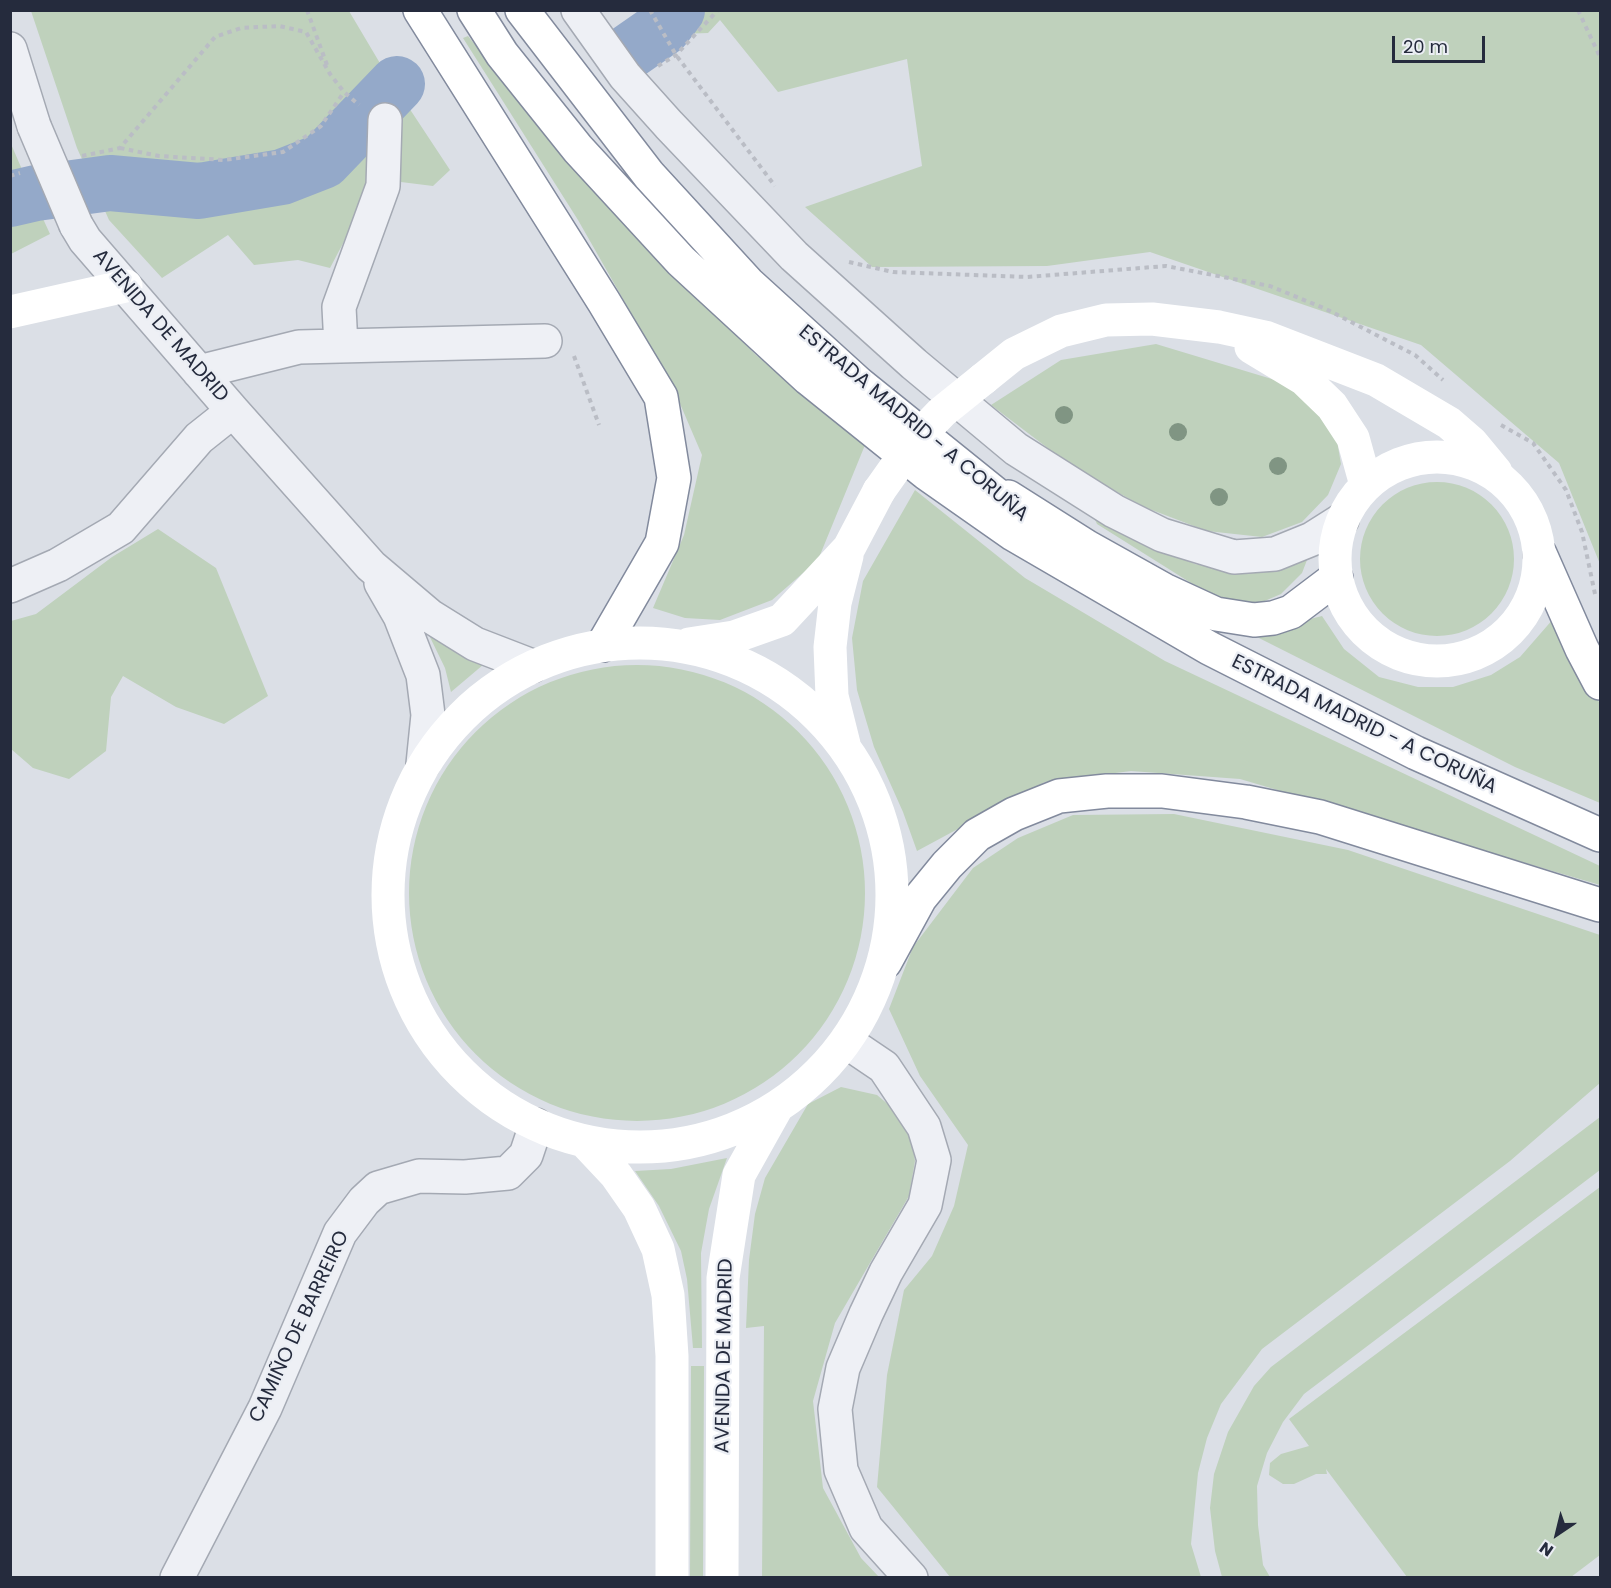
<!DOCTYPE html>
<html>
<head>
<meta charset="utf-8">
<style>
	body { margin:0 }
	#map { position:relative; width:1611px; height:1588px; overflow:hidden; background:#dbdfe6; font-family:Poppins,sans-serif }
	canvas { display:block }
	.frame { position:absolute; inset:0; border:12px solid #252b3d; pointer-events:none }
	.north { position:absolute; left:1527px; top:1504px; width:60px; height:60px; -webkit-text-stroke:4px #ebeef4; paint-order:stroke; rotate:215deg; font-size:16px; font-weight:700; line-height:24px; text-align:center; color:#252b3d }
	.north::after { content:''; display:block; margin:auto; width:21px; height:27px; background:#252b3d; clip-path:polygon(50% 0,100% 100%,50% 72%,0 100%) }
	.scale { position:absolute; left:1392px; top:36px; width:93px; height:27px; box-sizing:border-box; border:3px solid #252b3d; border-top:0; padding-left:8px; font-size:18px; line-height:21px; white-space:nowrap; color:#252b3d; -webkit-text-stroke:4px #ebeef4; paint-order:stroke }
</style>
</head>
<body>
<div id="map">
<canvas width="1611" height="1588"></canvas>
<div class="frame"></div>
<div class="north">N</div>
<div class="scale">20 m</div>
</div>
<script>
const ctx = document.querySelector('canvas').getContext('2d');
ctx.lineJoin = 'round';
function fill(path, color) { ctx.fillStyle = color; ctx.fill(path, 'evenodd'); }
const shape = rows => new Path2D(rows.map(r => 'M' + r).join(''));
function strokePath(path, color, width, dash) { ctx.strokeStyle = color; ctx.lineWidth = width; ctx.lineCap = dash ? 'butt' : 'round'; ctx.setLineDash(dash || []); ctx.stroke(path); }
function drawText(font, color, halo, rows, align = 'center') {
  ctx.font = font + ' Poppins,sans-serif'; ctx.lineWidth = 4.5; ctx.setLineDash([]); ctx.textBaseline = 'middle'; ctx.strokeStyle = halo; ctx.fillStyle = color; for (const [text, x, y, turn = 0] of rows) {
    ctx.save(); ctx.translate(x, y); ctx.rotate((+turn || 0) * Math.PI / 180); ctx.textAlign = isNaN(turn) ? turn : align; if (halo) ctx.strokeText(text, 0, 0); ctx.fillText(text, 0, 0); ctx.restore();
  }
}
fill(shape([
	[31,11,349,11,384,70,450,170,433,186,377,179,330,268,298,260,254,265,228,235,162,278,109,220,77,148],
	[660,11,1600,11,1600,564,1559,463,1421,345,1150,252,1047,266,872,267,805,207,922,166,907,59,778,92,720,20,708,33,679,34],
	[468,36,596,193,756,355,865,445,818,560,772,600,720,620,685,618,653,608,684,535,702,455,672,385,578,220,463,38],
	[11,144,30,188,11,193,10,193],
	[34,199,50,234,11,254,11,211],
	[1156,344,1285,383,1335,429,1341,464,1328,495,1302,522,1262,537,1207,531,1144,507,1074,468,991,405,1061,360],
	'1360 559a77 77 0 1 1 154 0a77 77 0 1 1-154 0Z',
	[915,490,1025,578,1165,661,1600,866,1600,885,1240,779,1131,771,1045,782,917,851,903,812,874,747,857,690,852,638,863,581],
	[1093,515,1147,545,1195,564,1231,572,1274,570,1307,560,1302,573,1281,594,1260,603,1229,601,1191,583,1097,524],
	[158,529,216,568,268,696,224,724,176,707,123,676,111,697,106,751,69,779,33,768,11,749,11,621,36,614,112,557],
	[1322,616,1344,649,1379,677,1418,687,1453,687,1491,675,1520,657,1554,618,1600,704,1600,803,1515,767,1251,634],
	[427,631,490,659,451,692,445,668],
	'409 893a228 228 0 1 1 456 0a228 228 0 1 1-456 0Z',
	[1174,814,1348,850,1600,935,1600,1083,1510,1161,1262,1349,1221,1404,1207,1438,1198,1473,1191,1544,1201,1577,950,1577,877,1487,887,1375,904,1290,932,1256,954,1206,968,1145,920,1076,889,1009,913,947,973,868,1018,838,1073,815],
	[841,1087,877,1095,909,1122,915,1161,909,1196,835,1323,813,1401,823,1488,861,1558,879,1577,762,1577,764,1326,746,1328,749,1260,755,1214,765,1178,808,1104],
	[1600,1117,1600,1170,1304,1394,1283,1422,1267,1453,1257,1486,1258,1525,1263,1565,1270,1577,1222,1577,1215,1551,1210,1508,1214,1474,1228,1432,1254,1386,1271,1367],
	[727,1158,709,1209,701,1253,702,1348,693,1348,687,1279,681,1251,659,1206,635,1171,671,1169],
	[1600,1187,1600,1555,1571,1577,1407,1577,1326,1469,1327,1474,1316,1474,1294,1484,1283,1484,1269,1475,1270,1463,1281,1454,1309,1446,1289,1419],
	[691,1366,704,1366,703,1577,690,1577]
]), '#bfd1bc');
strokePath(shape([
	[630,51,663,28,677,10],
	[10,199,36,193,110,183,199,191,282,177,323,161,397,84]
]), '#94a9c9', 56);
const street = shape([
	[578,10,625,76,669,125,794,256,914,364,1016,449,1114,511,1162,535,1234,557,1275,554,1312,539,1342,520],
	[10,49,34,126],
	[76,225,85,240,233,411,371,566,430,616,475,644,532,666],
	[341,346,339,307,383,186,385,120],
	[199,372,299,347,545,341],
	[381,583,400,616,423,675,428,715,423,764],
	[10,586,58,565,121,528,199,438,233,411],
	[847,1042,884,1067,924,1127,934,1160,925,1205,886,1272,866,1314,843,1368,835,1409,841,1470,866,1528,911,1578],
	[177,1578,265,1408,340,1233,364,1201,378,1188,419,1176,465,1177,508,1173,526,1155,536,1125]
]);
const highway = shape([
	[420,10,604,302,661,397,674,478,662,543,603,645],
	[474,10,502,54,578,149,681,261,809,379,926,473,1013,534,1209,648,1416,753,1600,835],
	[522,10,649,175,748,283,858,383,1023,516],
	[1008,497,1087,547,1164,590,1216,614,1254,620,1273,618,1291,612,1336,578],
	[1540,554,1582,649,1600,683],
	[885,962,920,898,947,865,977,835,1014,814,1059,796,1107,791,1162,791,1246,802,1320,817,1600,905]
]);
strokePath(street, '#a4a9b3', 36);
strokePath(highway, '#828a9d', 36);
strokePath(shape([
	[307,10,327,65],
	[650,10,676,55,775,186],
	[1578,10,1600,57],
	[658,66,676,55,718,10],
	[120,148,159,156,224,160,283,152,321,126,344,92],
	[82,156,120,148,215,37,241,28,279,26,306,32,330,74,344,92,359,105],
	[10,176,20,173],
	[849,262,893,272,1027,277,1166,266,1270,286,1326,309,1415,355,1443,380],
	[574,356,599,425],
	[1501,425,1533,443,1566,490,1582,532,1595,594]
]), '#babdc5', 4, [4.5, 4.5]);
strokePath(street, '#eef0f5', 33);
strokePath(shape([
	[10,312,126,286],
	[1251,347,1304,379,1332,406,1353,438,1366,485],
	[983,379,1014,354,1061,331,1106,320,1152,319,1219,327,1265,337,1376,380,1449,423,1472,443,1496,472],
	'1335 559a102 102 0 1 1 204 0a102 102 0 1 1-204 0Z',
	'388 895a252 252 0 1 1 504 0a252 252 0 1 1-504 0Z',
	[689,644,734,637,782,620,849,548,879,491],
	[844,744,832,696,830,647,835,603,847,556],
	[585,1142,616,1175,639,1208,658,1249,668,1295,672,1356,672,1578],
	[722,1578,723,1278,739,1175,776,1109]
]), '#fff', 33);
strokePath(highway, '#fff', 33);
const streetBridge = shape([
	[34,126,76,225]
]);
strokePath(streetBridge, '#a4a9b3', 36, []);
strokePath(streetBridge, '#eef0f5', 33);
strokePath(shape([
	[879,491,915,440,942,412,983,379]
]), '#fff', 33);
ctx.fillStyle = '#809583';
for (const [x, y] of [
	[1064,415],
	[1178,432],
	[1278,466],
	[1219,497]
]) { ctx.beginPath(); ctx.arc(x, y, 9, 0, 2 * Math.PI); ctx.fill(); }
drawText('20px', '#252b3d', '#ebeef4', [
	["AVENIDA DE MADRID",160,326,49],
	["ESTRADA MADRID - A CORUÑA",913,424,40],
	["ESTRADA MADRID - A CORUÑA",1364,725,26],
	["CAMIÑO DE BARREIRO",300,1327,-65],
	["AVENIDA DE MADRID",725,1356,-89]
]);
</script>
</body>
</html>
